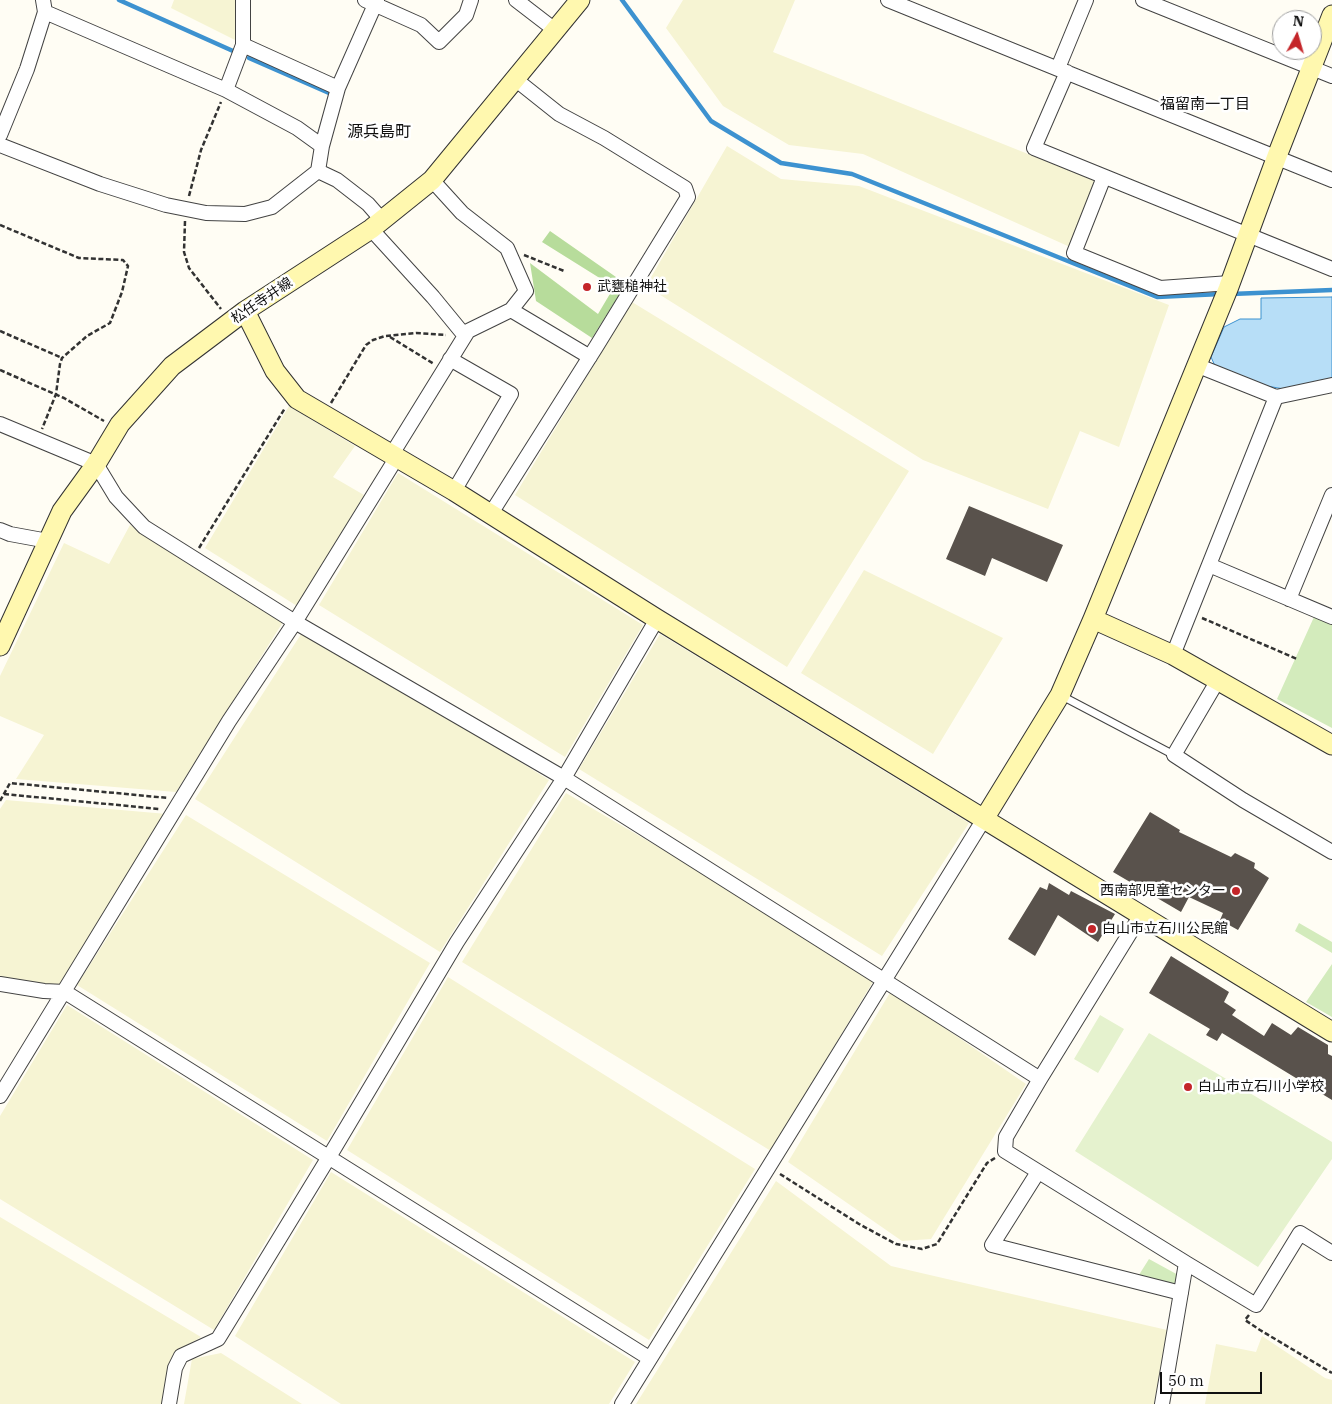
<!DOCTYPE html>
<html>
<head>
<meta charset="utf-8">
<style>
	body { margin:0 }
	#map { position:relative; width:1332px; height:1404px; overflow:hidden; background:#fffdf4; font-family:"IBM Plex Serif",serif }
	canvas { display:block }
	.north { position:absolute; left:1272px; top:10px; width:50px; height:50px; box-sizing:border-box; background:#fff; border:1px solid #9f9f9f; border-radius:50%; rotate:6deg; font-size:14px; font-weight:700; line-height:20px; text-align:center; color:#101010 }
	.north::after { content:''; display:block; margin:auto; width:18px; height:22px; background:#c42529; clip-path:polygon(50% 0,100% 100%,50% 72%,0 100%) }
	.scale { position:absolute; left:1160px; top:1372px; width:102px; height:22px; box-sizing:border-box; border:2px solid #101010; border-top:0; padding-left:6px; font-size:15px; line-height:18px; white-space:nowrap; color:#101010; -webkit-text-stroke:4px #fff; paint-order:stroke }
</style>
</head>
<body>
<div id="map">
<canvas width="1332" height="1404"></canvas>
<div class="north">N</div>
<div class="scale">50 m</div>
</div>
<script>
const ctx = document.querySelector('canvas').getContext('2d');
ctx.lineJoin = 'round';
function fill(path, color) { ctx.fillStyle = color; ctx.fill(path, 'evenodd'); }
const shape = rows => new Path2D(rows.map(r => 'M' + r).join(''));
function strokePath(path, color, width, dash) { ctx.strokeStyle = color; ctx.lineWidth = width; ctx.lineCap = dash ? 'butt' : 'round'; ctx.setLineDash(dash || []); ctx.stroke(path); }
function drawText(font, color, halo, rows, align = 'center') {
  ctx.font = font + ' "IBM Plex Serif","Noto Sans JP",serif'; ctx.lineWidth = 5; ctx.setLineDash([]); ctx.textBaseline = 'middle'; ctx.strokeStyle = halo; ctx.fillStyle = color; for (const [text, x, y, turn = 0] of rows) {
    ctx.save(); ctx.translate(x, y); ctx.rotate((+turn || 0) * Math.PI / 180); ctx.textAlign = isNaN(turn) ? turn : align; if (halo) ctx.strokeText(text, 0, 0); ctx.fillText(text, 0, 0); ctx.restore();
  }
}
fill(shape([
	[174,0,236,0,237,41,171,8],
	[683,0,795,0,773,52,1098,182,1070,247,863,154,789,145,723,106,666,28],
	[727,146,781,179,859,186,1169,305,1119,447,1080,431,1048,509,923,460,646,286],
	[632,302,909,471,787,667,515,495],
	[289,406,355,446,333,477,364,495,297,606,205,548],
	[398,473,643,625,565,757,319,605],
	[130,525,283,622,176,792,16,779,44,735,0,716,0,676,64,543,109,564],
	[864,570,1003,638,933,754,801,673],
	[305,628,549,780,440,952,195,799],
	[660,634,969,823,882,956,579,769],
	[566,793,877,975,771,1151,462,962],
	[6,800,167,814,63,986,11,980,0,976,0,809],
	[186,815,430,963,327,1141,77,985],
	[448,977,755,1169,649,1340,347,1150],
	[891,991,1026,1084,931,1239,902,1241,788,1162],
	[67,1005,313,1160,214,1330,0,1199,0,1116],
	[331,1172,635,1362,609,1404,341,1404,235,1336],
	[776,1181,891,1266,1167,1330,1154,1404,636,1404],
	[0,1217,201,1337,174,1354,163,1404,0,1404],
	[1262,1336,1325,1378,1332,1380,1332,1404,1205,1404,1216,1344,1256,1352],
	[221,1353,302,1404,184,1404,192,1359]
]), '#f6f4d3');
fill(shape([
	[1314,617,1332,625,1332,728,1277,699],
	[1299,923,1332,942,1332,953,1295,931],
	[1332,964,1332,1017,1306,1002],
	[1149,1259,1180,1276,1177,1288,1137,1278]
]), '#d3ebbc');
fill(shape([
	[550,231,626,284,592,338,536,301,530,263,598,314,614,287,542,242]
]), '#b7dc9b');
fill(shape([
	[1100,1015,1124,1029,1098,1073,1074,1059],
	[1149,1033,1332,1142,1332,1159,1258,1267,1075,1151]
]), '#e5f2ce');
const water = shape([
	[1332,297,1332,378,1284,389,1267,386,1215,366,1211,357,1224,327,1240,319,1261,319,1261,298,1332,297]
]);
fill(water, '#b7def7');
strokePath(water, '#3d92d0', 1);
strokePath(shape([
	[119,0,233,51],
	[622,0,711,121,781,163,852,174,1157,297,1221,294],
	[249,58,329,93],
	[1231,294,1332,290]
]), '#3d92d0', 4.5);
fill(shape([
	[969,506,1063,545,1047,582,992,558,985,576,946,559],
	[1150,812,1180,830,1179,832,1231,857,1235,853,1255,863,1254,868,1269,878,1238,930,1220,920,1223,913,1189,897,1181,912,1113,872],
	[1049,883,1069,895,1071,891,1115,914,1098,942,1058,915,1035,956,1008,939,1040,887,1047,890],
	[1171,956,1229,992,1224,1002,1236,1010,1232,1015,1264,1036,1272,1023,1291,1035,1298,1027,1328,1045,1328,1054,1332,1056,1332,1100,1222,1033,1217,1041,1206,1035,1210,1029,1149,993]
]), '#59524c');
const lane = shape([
	[1062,696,1174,755]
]);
const street = shape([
	[365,0,421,25,439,42,466,15,471,0],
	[516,0,555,30],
	[888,0,1332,180],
	[1143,0,1332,76],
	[45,12,226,90,297,128,322,146,318,171],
	[243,45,338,88],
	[1058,68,1086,0],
	[1067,72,1034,148,1332,269],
	[226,90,243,45,243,0],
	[0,135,27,69,45,12,43,0],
	[0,145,100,184,166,205,206,213,245,214,272,207,318,171,337,180,368,204,382,220],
	[322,146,338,88,377,0],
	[1104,177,1074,253,1160,288,1230,283],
	[371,229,433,297,465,336],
	[511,310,590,357],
	[450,359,511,394,454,491],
	[1196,365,1276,397,1332,385],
	[0,424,96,464,116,497,144,527,295,622,564,778,1040,1079],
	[392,454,468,331,511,310,526,291,507,248,462,213,432,180],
	[490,515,596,347,688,197,685,188,604,138,559,114,515,79],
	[0,530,10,534,48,541],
	[1209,565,1332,617],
	[1289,599,1332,495],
	[1173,655,1276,397],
	[1218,680,1174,755,1243,800,1332,852],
	[1141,915,1040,1079,1006,1137,1005,1151,1186,1263,1162,1404],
	[0,984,44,991,65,992,649,1358],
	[0,1096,229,721,295,622,397,457],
	[1038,1172,992,1245,1181,1293],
	[1186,1263,1256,1305,1300,1233,1332,1253],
	[169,1404,175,1368,181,1356,218,1339,329,1157,457,942,564,778,657,619],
	[622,1404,984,819]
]);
const secondary = shape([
	[245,311,275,371,297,399,454,491,657,619,1332,1032],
	[1093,619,1173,655,1332,745],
	[0,646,62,511,96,464,120,424,172,366,245,311,371,229,432,180,580,0],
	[984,819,1060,695,1093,619,1228,289,1277,156,1332,15]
]);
strokePath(lane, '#434343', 9);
strokePath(street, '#434343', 16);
strokePath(secondary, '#323232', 21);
strokePath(shape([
	[189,196,201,150,221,102],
	[185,221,184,252,189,268,221,309],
	[0,225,79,258,123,260,128,266,122,292,110,323,87,336,62,358,60,364,56,394,42,429],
	[524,255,564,271],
	[0,331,62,358],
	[390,337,434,364],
	[0,370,64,398,104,421],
	[331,403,366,345,373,340,385,336,416,333,446,335],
	[199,548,285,408],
	[1202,618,1297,659],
	[4,794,159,809],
	[0,801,10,783,168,798],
	[780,1174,859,1224,896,1244,922,1249,937,1244,987,1163,995,1158],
	[1249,1315,1245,1320,1260,1330,1332,1373]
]), '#323232', 2.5, [5, 2.5]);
strokePath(lane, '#fff', 7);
strokePath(street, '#fff', 14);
strokePath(secondary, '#fff8af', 19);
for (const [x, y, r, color] of [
	[587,287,5,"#c42529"],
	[1236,891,5,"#c42529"],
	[1092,929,5,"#c42529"],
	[1188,1087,5,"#c42529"]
]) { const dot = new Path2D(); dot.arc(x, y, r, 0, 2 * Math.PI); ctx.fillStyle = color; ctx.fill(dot); strokePath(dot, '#fff', 2); }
drawText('14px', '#101010', '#fff', [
	["武甕槌神社",597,287],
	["西南部児童センター",1226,891,"right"],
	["白山市立石川公民館",1102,929],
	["白山市立石川小学校",1198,1087]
], 'left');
drawText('14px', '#101010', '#fff', [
	["松任寺井線",262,301,-34]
]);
drawText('15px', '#101010', '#fff', [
	["福留南一丁目",1205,105]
]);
drawText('16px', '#101010', '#fff', [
	["源兵島町",379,132]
]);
</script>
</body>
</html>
